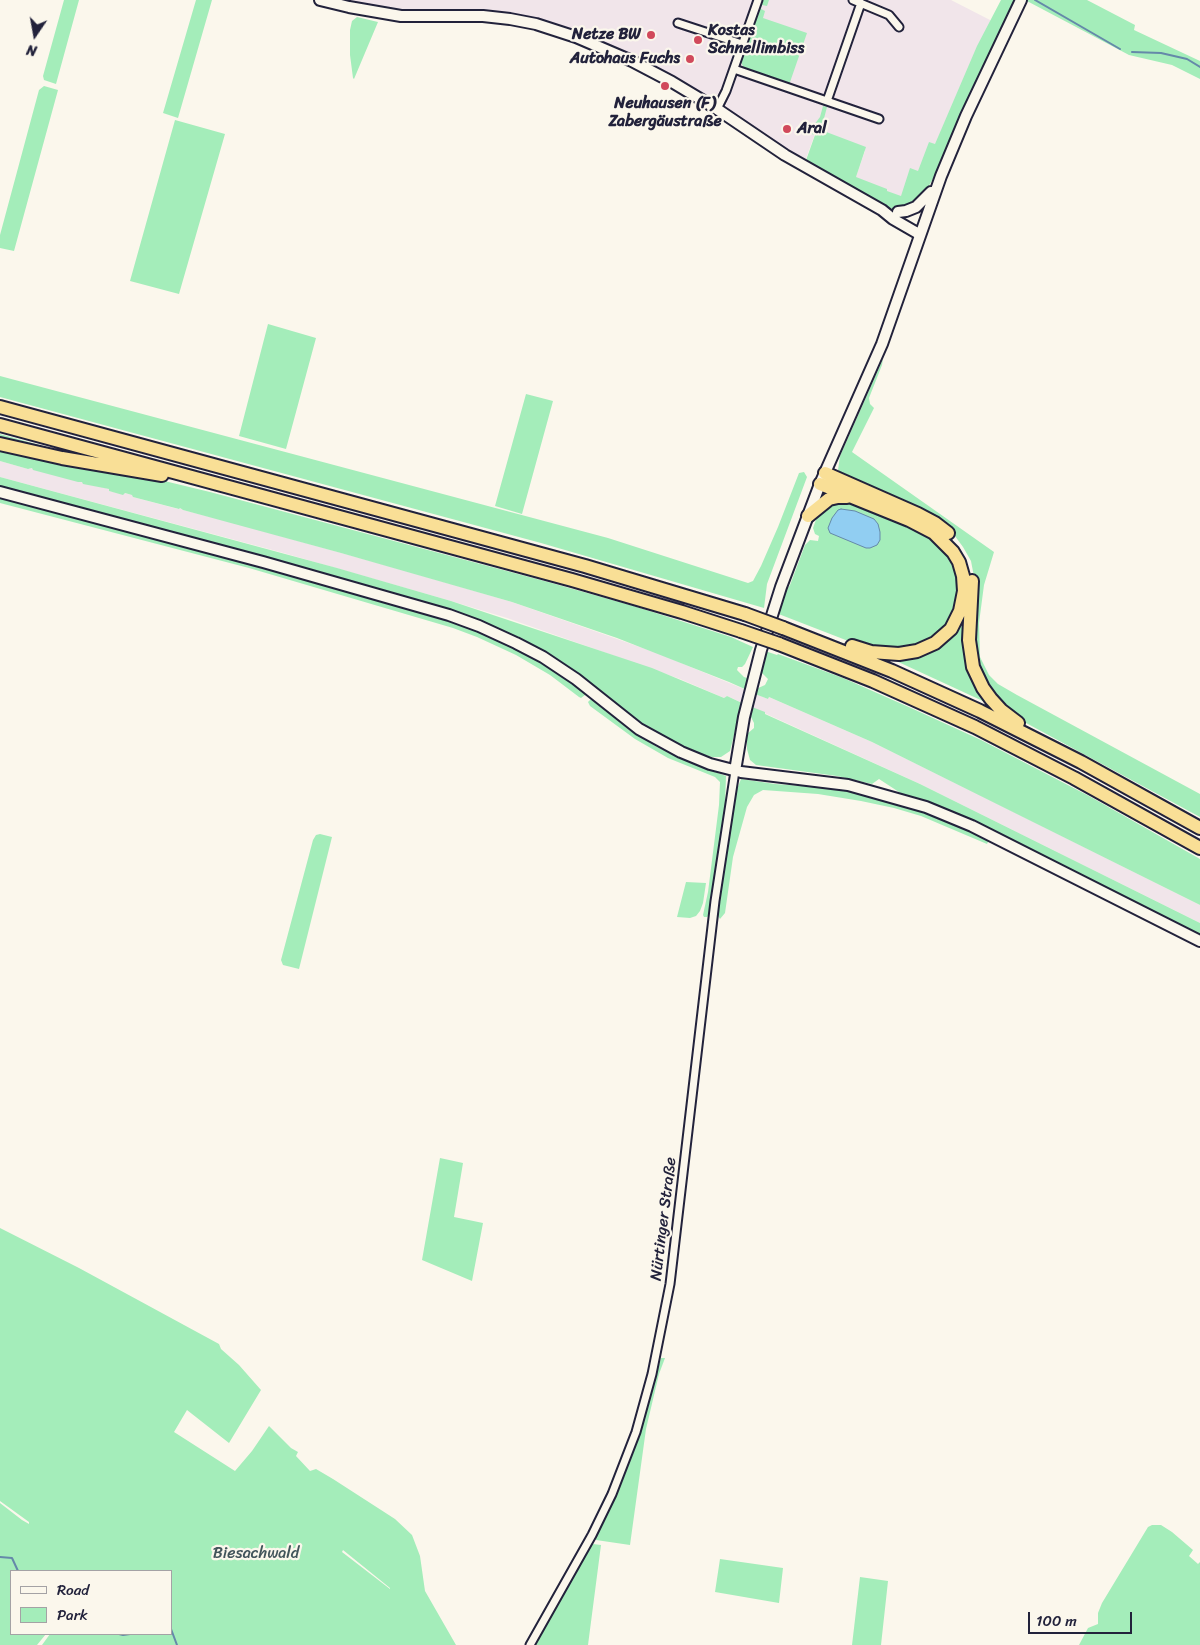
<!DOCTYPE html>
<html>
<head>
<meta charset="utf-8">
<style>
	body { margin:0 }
	#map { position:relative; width:1200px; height:1645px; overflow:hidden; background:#fbf7ec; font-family:Sriracha,sans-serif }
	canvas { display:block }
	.legend { position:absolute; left:10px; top:1570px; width:162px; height:65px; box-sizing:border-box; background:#fbf7ec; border:1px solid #a4a2a5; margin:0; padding:6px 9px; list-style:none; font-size:15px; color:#22223b }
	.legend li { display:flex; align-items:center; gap:10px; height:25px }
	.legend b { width:25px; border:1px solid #a4a2a5 }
	.north { position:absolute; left:10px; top:10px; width:50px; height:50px; -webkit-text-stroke:4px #fbf7ec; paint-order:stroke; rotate:192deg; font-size:14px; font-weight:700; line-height:20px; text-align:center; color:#22223b }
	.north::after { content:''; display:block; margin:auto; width:18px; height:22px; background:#22223b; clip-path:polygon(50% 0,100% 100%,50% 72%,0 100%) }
	.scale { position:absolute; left:1028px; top:1612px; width:104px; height:22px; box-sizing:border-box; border:2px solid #22223b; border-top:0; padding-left:6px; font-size:15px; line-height:18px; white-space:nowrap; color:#22223b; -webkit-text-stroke:4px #fbf7ec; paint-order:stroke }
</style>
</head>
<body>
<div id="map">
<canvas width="1200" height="1645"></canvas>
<ul class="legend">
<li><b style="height:6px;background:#fbf7ec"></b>Road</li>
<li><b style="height:14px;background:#a4edba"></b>Park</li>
</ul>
<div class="north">N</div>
<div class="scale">100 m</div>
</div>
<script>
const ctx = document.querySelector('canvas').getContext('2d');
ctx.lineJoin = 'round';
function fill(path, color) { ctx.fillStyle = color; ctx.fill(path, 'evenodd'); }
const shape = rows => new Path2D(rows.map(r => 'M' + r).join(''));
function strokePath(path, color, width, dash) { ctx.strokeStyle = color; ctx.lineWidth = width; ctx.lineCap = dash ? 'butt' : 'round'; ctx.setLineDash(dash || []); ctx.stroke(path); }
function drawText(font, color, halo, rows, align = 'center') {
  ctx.font = font + ' Sriracha,sans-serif'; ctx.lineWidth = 4.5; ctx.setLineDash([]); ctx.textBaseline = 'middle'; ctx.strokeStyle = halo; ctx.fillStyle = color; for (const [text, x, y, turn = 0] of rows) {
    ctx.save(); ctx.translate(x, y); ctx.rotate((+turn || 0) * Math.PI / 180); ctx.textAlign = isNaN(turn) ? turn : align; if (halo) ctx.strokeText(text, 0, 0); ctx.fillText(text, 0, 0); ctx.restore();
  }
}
fill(shape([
	[344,0,951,0,992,21,912,206,853,185,865,151,815,134,804,164,686,90,536,24,420,16,343,6],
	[0,461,28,469,32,468,109,489,109,491,123,494,124,493,133,495,133,497,178,509,180,508,183,510,230,522,399,569,512,602,657,653,768,699,769,697,872,742,1016,813,1200,905,1200,923,920,784,727,696,724,698,680,679,507,618,451,601,280,552,0,477]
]), '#f1e5ea');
fill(shape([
	[64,0,79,0,56,84,44,80,43,76],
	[196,0,212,0,178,118,163,113],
	[762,0,769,0,767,6,762,5,761,9,765,11,763,18,807,33,789,85,745,71,741,62],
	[1001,0,1017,0,942,163,919,203,894,210,871,198,868,195,855,188,852,188,805,163,815,135,808,133,820,117,823,106,827,107,821,130,866,147,856,177,887,189,887,191,901,196,910,168,918,171,929,142,935,144,977,46],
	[1027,0,1087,0,1135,25,1134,30,1200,61,1200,79,1172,65,1129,55,1027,1],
	[357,17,378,22,354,79,353,78,350,55,350,30,352,21],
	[44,86,58,90,14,251,0,248,0,235,39,90],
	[175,120,225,134,179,294,130,281],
	[268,324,316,338,286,449,239,436],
	[883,359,882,365,869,398,870,404,874,408,852,452,994,552,984,585,979,623,980,657,989,675,998,684,1017,695,1200,794,1200,817,1015,717,992,695,975,660,975,582,971,561,963,547,952,532,841,473,838,470,840,456],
	[0,376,608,538,748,583,753,581,761,566,778,527,799,473,804,472,807,477,767,584,764,608,541,543,0,397],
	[526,394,553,401,522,514,495,506],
	[0,434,72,454,0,439],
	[0,447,152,478,210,492,548,582,637,607,731,637,753,647,745,664,742,667,738,667,737,670,744,677,750,679,747,690,729,682,617,638,512,602,341,553,183,510,180,508,179,509,133,497,132,495,125,493,123,495,109,491,109,489,83,484,82,482,78,482,33,470,32,468,28,469,0,461],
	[0,477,337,568,451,601,652,668,724,698,727,696,742,703,730,751,721,757,712,757,702,754,666,738,646,727,543,652,516,637,477,620,312,571,145,525,0,488],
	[0,497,165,539,463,624,529,654,566,677,585,693,585,695,581,698,579,697,550,675,516,655,477,637,453,628,249,568,0,503],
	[848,501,925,531,956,564,959,604,943,632,909,650,856,644,776,613,779,601,790,585,805,545,810,540,818,541,819,536,815,534,813,528,818,514,824,506],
	[964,609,966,628,987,699,985,702,894,660,914,656],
	[765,651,777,655,778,654,843,678,911,708,981,740,1089,796,1200,859,1200,905,872,742,769,697,768,699,755,694,756,689,765,685,768,679,761,672],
	[592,698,629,730,657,747,693,764,726,776,725,805,710,914,707,917,704,917,703,915,708,892,719,805,720,782,715,777,668,758,635,739,590,706,588,702],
	[752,707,765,712,765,714,920,784,1200,923,1200,936,928,803,902,794,879,779,872,784,837,776,756,765,750,760,747,749,747,734,754,728,754,723,751,717],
	[741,779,775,784,831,788,865,794,922,810,989,840,987,844,921,816,894,808,861,801,818,794,763,790,754,795,747,807,733,857,725,913,720,919,717,914,728,840,734,797],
	[320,834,332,837,299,969,283,965,281,960,313,840,316,835],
	[686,882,706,883,703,903,700,911,696,916,690,918,677,917],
	[440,1158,463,1163,454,1217,483,1223,472,1281,422,1260],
	[0,1228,79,1268,219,1344,221,1349,239,1365,261,1390,229,1443,187,1410,174,1432,235,1471,252,1451,269,1426,291,1448,298,1452,296,1456,310,1471,316,1469,333,1479,395,1519,412,1535,420,1556,425,1591,456,1645,42,1645,50,1634,171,1634,171,1571,11,1571,11,1634,46,1634,37,1645,0,1645,0,1503,22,1520,29,1524,29,1522,0,1501],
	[343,1550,390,1588,390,1589,342,1552],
	[661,1358,665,1358,659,1374,646,1429,630,1545,596,1540,595,1537,619,1489,634,1451],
	[1152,1525,1161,1525,1172,1532,1193,1550,1189,1556,1198,1564,1200,1562,1200,1645,1079,1645,1088,1628,1098,1624,1098,1613,1102,1603,1148,1527],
	[593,1544,601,1545,588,1645,534,1645,553,1610,590,1546],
	[720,1559,783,1568,779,1603,715,1592],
	[860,1577,888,1581,881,1645,852,1645]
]), '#a4edba');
const water = shape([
	[841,509,855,511,874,519,878,524,880,532,880,540,877,545,870,548,866,548,830,533,828,528,832,518,838,510,841,509]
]);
fill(water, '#91cef2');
strokePath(water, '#6589a9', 1);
strokePath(shape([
	[1035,0,1120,49],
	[1132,52,1161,53,1187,59,1200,67],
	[0,1557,12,1558,18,1571],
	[171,1629,177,1645],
	[119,1634,123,1635,130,1634]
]), '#6589a9', 2);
const street = shape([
	[853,0,889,15,899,27],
	[678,23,742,44],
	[734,69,879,119],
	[827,101,861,3],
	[717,109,726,91,758,0],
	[530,1645,592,1535,612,1494,636,1432,652,1374,670,1284,715,901,735,771]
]);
const secondary = shape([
	[320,0,349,7,401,16,483,16,510,19,536,24,576,37,632,61,672,82,717,109,785,155,882,210,893,219,919,234],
	[898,212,906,211,916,207,931,192],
	[0,492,263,562,449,615,479,626,516,643,543,657,576,679,639,729,681,752,710,764,741,772,848,785,926,807,972,826,1200,941],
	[735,771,744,717,761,650,781,587,820,484,882,344,941,176,966,116,1021,0]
]);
const highway = shape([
	[0,407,585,566,745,614],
	[0,425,572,580,682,612,741,631],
	[0,444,62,458,162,475],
	[825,473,918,514,935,523,948,533],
	[820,484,909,520,934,533,953,552,959,562,963,576,964,591,960,611,951,629,935,643,917,651,899,654,871,652,852,646],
	[808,516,829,499,838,497,847,497],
	[972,581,969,640,973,667,983,688,991,699,1001,710,1018,723],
	[783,628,892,671,980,711,1081,762,1200,828],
	[779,644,873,681,975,727,1074,778,1200,848]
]);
strokePath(street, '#22223b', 11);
strokePath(secondary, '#22223b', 14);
strokePath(highway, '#22223b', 16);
strokePath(street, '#fbf7ec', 7);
strokePath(secondary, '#fbf7ec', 10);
strokePath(highway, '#f9df96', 12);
const highwayBridge = shape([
	[745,614,783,628],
	[741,631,779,644]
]);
strokePath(highwayBridge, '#22223b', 16, []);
strokePath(highwayBridge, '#f9df96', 12);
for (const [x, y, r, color] of [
	[651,35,5,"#d1495b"],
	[698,40,5,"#d1495b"],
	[690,59,5,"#d1495b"],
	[665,86,5,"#d1495b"],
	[787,129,5,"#d1495b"]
]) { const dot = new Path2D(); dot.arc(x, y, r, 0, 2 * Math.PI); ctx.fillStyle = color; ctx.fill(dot); strokePath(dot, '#fbf7ec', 2); }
drawText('bold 16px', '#22223b', '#fbf7ec', [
	["Kostas",708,31],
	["Schnellimbiss",708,49],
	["Netze BW",641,35,"right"],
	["Autohaus Fuchs",680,59,"right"],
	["Neuhausen (F)",665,104,"center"],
	["Zabergäustraße",665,122,"center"],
	["Aral",797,129]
], 'left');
drawText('16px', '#22223b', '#fbf7ec', [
	["Nürtinger Straße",664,1219,-83]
]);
drawText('16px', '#42555b', '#fbf7ec', [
	["Biesachwald",256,1554]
]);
</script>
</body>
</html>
